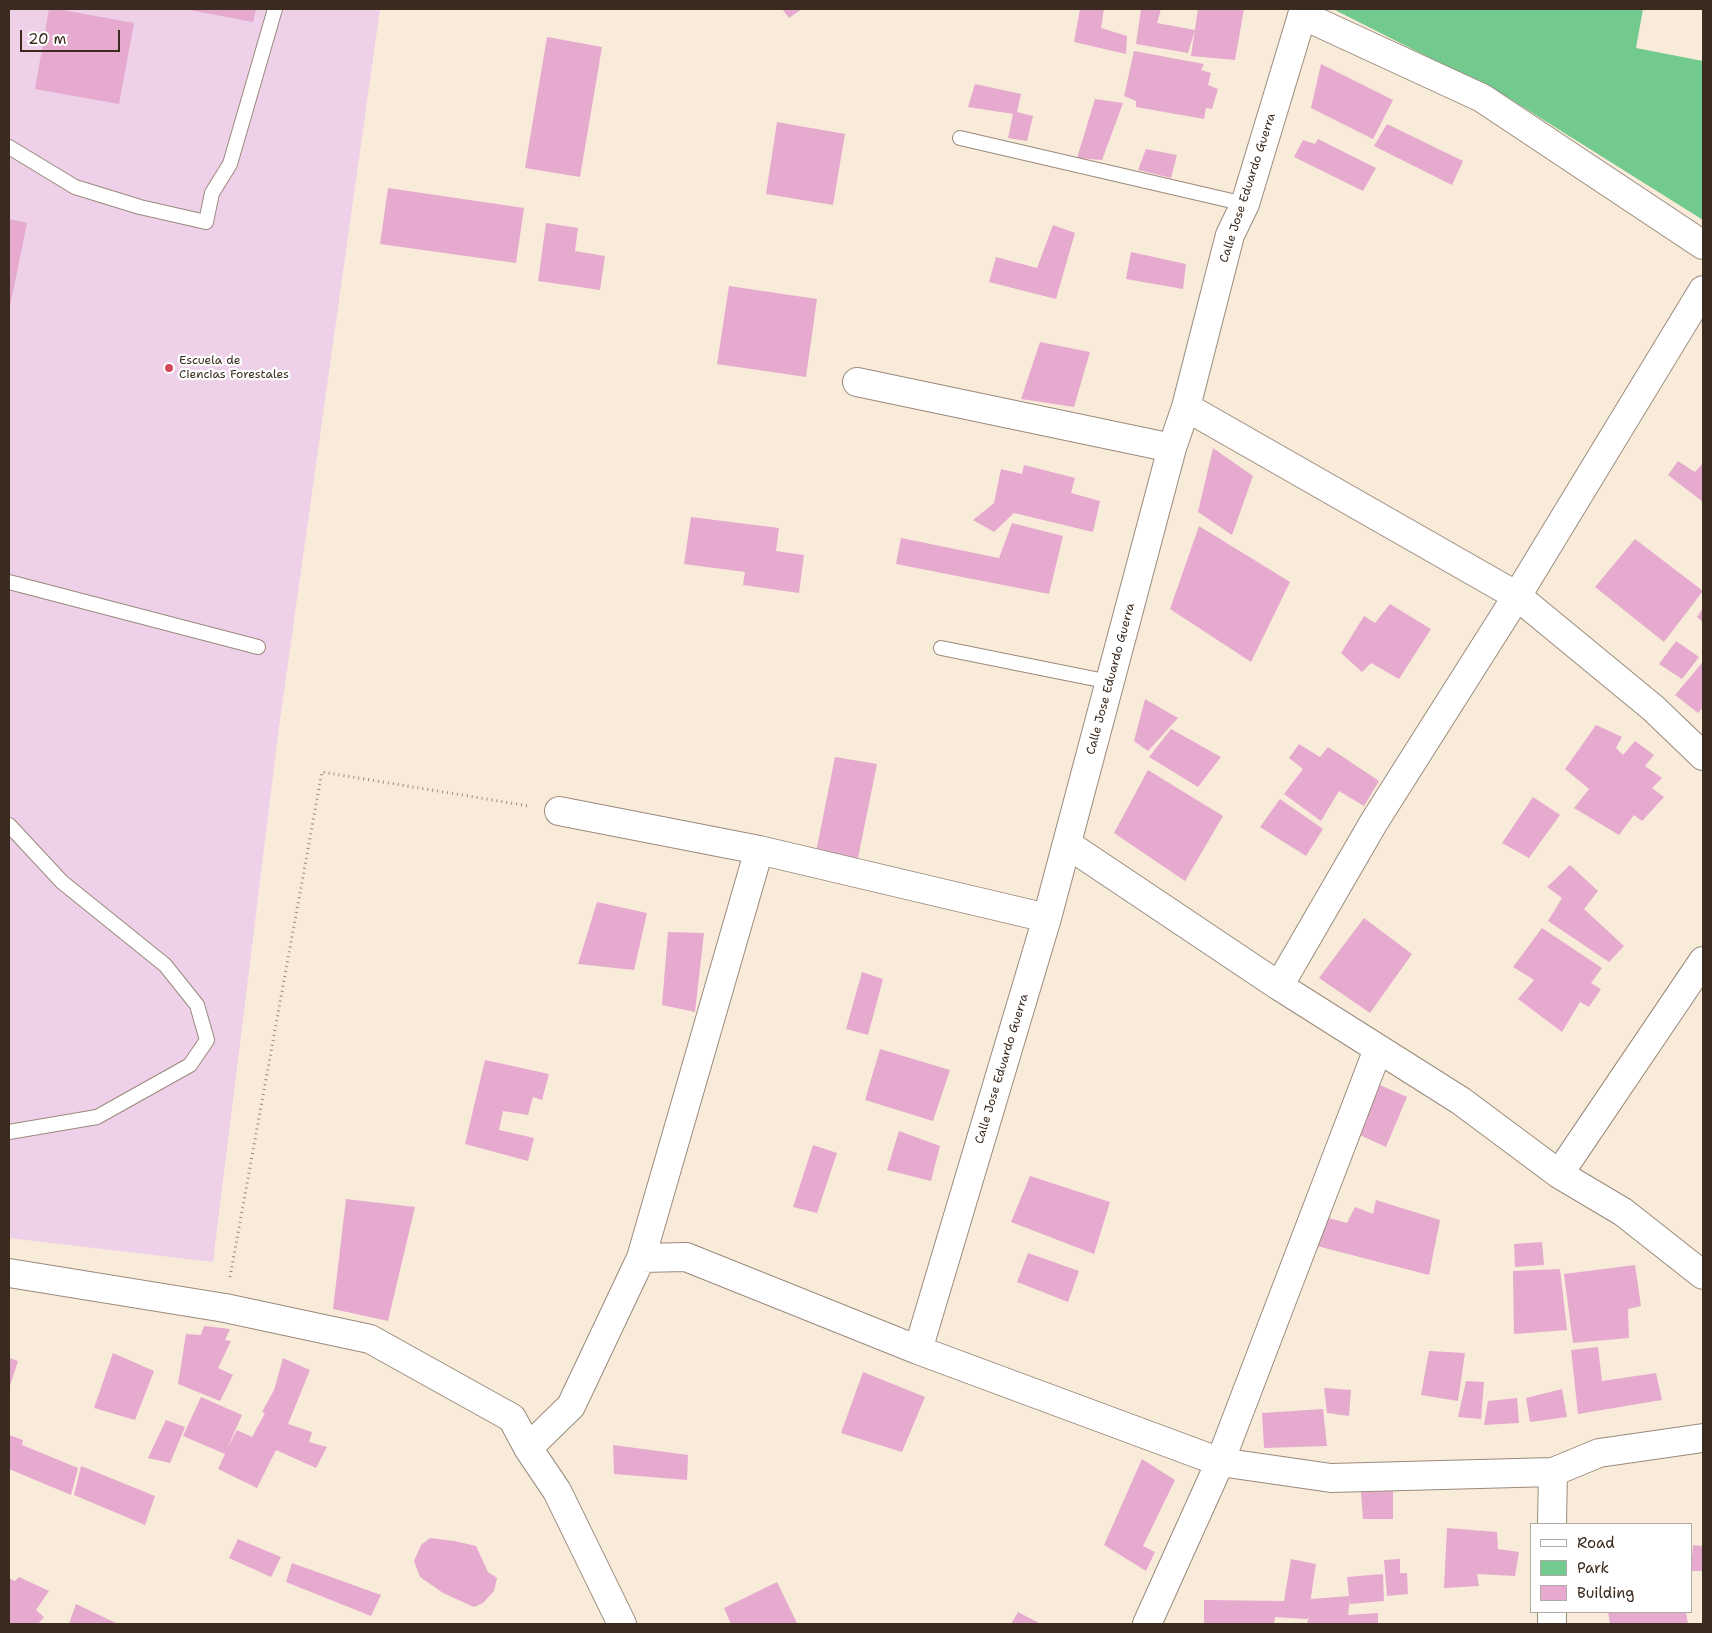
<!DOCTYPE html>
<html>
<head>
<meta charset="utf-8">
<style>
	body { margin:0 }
	#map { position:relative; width:1712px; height:1633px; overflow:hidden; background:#f9ebda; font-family:"Shantell Sans",sans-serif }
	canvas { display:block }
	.frame { position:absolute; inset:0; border:10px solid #3b2a1e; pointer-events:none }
	.legend { position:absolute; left:1530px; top:1523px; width:162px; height:90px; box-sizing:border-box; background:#fff; border:1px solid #b1aaa5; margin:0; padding:6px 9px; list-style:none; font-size:15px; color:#3b2a1e }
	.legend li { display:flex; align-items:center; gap:10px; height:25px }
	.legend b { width:25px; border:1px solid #b1aaa5 }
	.scale { position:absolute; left:20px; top:30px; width:100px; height:22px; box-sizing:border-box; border:2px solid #3b2a1e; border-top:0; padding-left:6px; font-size:15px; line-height:18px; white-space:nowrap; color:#3b2a1e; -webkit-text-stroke:4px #fff; paint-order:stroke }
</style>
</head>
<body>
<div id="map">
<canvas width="1712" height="1633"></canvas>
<div class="frame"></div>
<ul class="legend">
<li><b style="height:6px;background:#fff"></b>Road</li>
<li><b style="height:14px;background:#73ca8f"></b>Park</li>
<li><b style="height:14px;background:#e5aace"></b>Building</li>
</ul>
<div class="scale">20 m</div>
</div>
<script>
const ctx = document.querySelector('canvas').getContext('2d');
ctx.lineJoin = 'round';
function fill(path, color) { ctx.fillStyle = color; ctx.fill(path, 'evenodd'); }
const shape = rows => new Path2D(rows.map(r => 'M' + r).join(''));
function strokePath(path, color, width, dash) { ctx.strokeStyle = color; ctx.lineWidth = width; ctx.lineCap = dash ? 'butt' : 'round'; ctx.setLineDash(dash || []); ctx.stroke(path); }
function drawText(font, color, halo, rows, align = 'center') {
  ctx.font = font + ' "Shantell Sans",sans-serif'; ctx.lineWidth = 4.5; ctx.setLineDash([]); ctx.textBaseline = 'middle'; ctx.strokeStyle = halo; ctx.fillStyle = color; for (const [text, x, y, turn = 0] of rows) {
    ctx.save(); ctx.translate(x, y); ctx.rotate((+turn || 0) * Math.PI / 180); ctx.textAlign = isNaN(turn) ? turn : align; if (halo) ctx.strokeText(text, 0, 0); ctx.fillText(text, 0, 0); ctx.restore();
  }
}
fill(shape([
	[9,9,380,9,279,727,213,1262,9,1238]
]), '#eed0e8');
fill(shape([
	[1333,9,1643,9,1636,48,1703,61,1703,220,1507,97]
]), '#73ca8f');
fill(shape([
	[49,9,57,9,134,23,119,104,35,89],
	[184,9,256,9,253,22],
	[782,9,802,9,789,18],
	[1080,9,1104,9,1101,28,1127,36,1126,54,1074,42],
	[1141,9,1161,9,1157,23,1195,30,1188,53,1136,44],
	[1198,9,1244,9,1235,60,1191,56],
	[547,37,602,47,580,177,525,168],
	[1134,51,1204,64,1201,70,1211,73,1208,85,1218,89,1212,109,1206,108,1204,119,1136,107,1136,101,1124,96],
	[1321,64,1393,100,1373,139,1311,108],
	[975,84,1021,94,1017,112,1033,116,1027,141,1008,138,1013,114,968,107],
	[1095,99,1123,103,1102,160,1077,158],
	[777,122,845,134,833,205,766,194],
	[1387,124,1463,161,1452,185,1374,146],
	[1318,139,1376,168,1363,191,1294,157,1303,140,1315,144],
	[1146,149,1177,155,1171,178,1138,170],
	[388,188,524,208,516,263,380,244],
	[9,219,27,223,10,306,9,306],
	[546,223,578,228,575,251,605,256,600,290,538,281],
	[1053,225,1075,233,1056,299,989,282,996,257,1037,268],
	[1131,252,1186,264,1183,289,1126,279],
	[729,286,817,299,806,377,717,364],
	[1040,342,1090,352,1074,407,1021,399],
	[1213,448,1253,476,1232,535,1198,512],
	[1678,461,1695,472,1703,463,1703,502,1668,475],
	[1024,465,1075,478,1071,493,1100,501,1093,532,1014,513,994,532,973,520,994,503,1001,469,1022,474],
	[691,517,779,528,776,551,804,555,799,593,743,585,745,572,684,564],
	[1012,523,1063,536,1049,594,896,564,901,538,999,558],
	[1199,526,1290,582,1251,662,1170,609],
	[1635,539,1703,591,1664,642,1595,587],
	[1390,604,1431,629,1399,679,1371,663,1362,672,1341,653,1364,616,1375,623],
	[1703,608,1703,622,1697,617],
	[1676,641,1699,657,1682,679,1659,664],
	[1702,663,1703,707,1698,713,1675,695],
	[1145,699,1178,718,1148,751,1134,741],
	[1596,725,1622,737,1616,748,1623,755,1635,741,1654,755,1645,766,1662,778,1652,788,1664,797,1642,821,1634,815,1619,835,1574,808,1589,789,1565,769],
	[1171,729,1221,757,1198,787,1149,757],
	[1299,744,1320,757,1328,747,1379,781,1364,806,1339,791,1321,821,1284,794,1303,769,1289,758],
	[835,757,877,764,858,858,816,852],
	[1148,770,1223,816,1185,881,1114,833],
	[1533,797,1560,815,1529,858,1502,843],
	[1280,799,1323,829,1306,856,1260,827],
	[1570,865,1598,891,1584,909,1624,946,1609,962,1548,921,1562,898,1547,887],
	[597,902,647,913,634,970,578,964],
	[1364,918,1412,954,1370,1013,1319,978],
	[1542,928,1602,968,1591,983,1601,989,1589,1007,1580,1002,1562,1032,1518,999,1534,980,1513,967],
	[668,932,704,933,695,1012,662,1005],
	[862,972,883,979,868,1035,846,1029],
	[880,1049,950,1070,933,1121,865,1100],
	[485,1060,549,1074,542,1100,533,1097,528,1115,503,1111,499,1130,534,1138,528,1161,465,1144],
	[1371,1081,1407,1097,1386,1147,1351,1131],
	[899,1131,940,1146,931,1181,887,1170],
	[813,1145,837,1153,817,1213,793,1207],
	[1030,1176,1110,1202,1094,1254,1011,1222],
	[346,1199,415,1207,388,1321,333,1309],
	[1376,1200,1440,1220,1429,1275,1317,1246,1325,1217,1347,1223,1355,1207,1373,1214],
	[1542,1242,1544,1265,1515,1267,1514,1244],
	[1028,1253,1079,1271,1068,1302,1017,1282],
	[1635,1265,1641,1306,1628,1309,1629,1338,1573,1343,1564,1274],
	[1560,1269,1567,1330,1514,1334,1513,1271],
	[204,1326,230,1329,225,1340,231,1341,218,1368,233,1375,220,1401,178,1384,186,1334,201,1335],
	[1598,1347,1602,1381,1656,1373,1662,1400,1578,1414,1571,1350],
	[1429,1351,1465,1353,1458,1401,1421,1395],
	[113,1353,154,1371,135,1420,94,1408],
	[9,1358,18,1361,9,1389],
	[283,1358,310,1370,288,1424,312,1432,309,1442,327,1447,316,1468,276,1450,257,1488,218,1469,225,1454,183,1436,201,1397,242,1415,227,1449,237,1430,252,1437,265,1413,262,1412,274,1390],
	[863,1372,925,1397,902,1452,841,1433],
	[1466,1381,1484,1382,1481,1419,1458,1417],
	[1324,1388,1351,1390,1349,1416,1327,1413],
	[1562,1389,1567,1417,1530,1422,1526,1398],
	[1517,1398,1519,1423,1484,1425,1488,1401],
	[1323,1409,1327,1446,1264,1448,1262,1413],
	[166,1420,185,1427,170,1463,148,1458],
	[9,1435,23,1440,22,1445,78,1468,71,1495,9,1469],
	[613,1445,688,1455,687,1480,614,1474],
	[1142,1459,1175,1480,1143,1546,1155,1552,1146,1571,1104,1545],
	[81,1466,155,1496,145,1525,74,1495],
	[1393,1491,1393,1519,1363,1519,1361,1492],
	[1447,1528,1497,1532,1498,1549,1519,1552,1515,1576,1477,1574,1479,1586,1444,1588],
	[430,1538,454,1541,476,1546,488,1572,497,1578,494,1591,483,1603,474,1607,443,1593,420,1577,414,1561,421,1545],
	[238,1539,281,1557,271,1577,229,1558],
	[1693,1545,1703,1546,1703,1571,1691,1571],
	[1291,1559,1316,1564,1310,1603,1311,1599,1349,1596,1347,1577,1383,1574,1384,1601,1350,1604,1350,1599,1348,1615,1378,1613,1378,1624,1307,1624,1309,1617,1307,1619,1275,1617,1274,1624,1204,1624,1204,1600,1284,1601],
	[1400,1559,1400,1573,1407,1573,1408,1594,1387,1596,1384,1560],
	[292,1563,381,1595,371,1616,286,1582],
	[19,1577,49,1591,36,1610,44,1617,38,1624,9,1624,9,1578,15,1581],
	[777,1582,797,1623,731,1624,724,1608],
	[76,1604,118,1624,69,1624],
	[1018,1612,1041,1624,1011,1624],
	[1608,1612,1686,1612,1688,1624,1610,1624]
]), '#e5aace');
const service = shape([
	[960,138,1245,204],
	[9,147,75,187,140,207,206,222,212,193,230,164,275,9],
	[9,582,258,647],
	[941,648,1110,682],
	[9,825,62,882,165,965,197,1005,207,1040,190,1065,97,1117,9,1132]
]);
const minor = shape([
	[1302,15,1482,98,1703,245],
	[857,382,1172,448],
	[1186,407,1517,596,1653,708,1703,756],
	[559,811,759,850,1047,918],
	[1067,844,1279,986,1461,1101,1559,1174,1623,1212,1703,1275],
	[1279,986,1374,822,1517,596,1703,290],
	[1559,1174,1703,961],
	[641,1258,686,1257,918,1350,1220,1462,1331,1478,1553,1472,1599,1453,1703,1438],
	[9,1273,225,1308,370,1339,512,1418,528,1448,557,1491,622,1624],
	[918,1350,1047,918,1172,448,1186,407,1230,235,1245,204,1304,9],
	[528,1448,571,1406,641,1258,759,850],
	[1552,1524,1553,1472],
	[1147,1624,1220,1462,1378,1049],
	[1552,1624,1552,1612]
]);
strokePath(service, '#9a8a7c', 16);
strokePath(minor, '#9a8a7c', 30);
strokePath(shape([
	[230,1277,322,772,529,806]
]), '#9a8a7c', 3, [1, 4]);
strokePath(service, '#fff', 14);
strokePath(minor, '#fff', 28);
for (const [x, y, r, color] of [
	[169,368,5,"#d1495b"]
]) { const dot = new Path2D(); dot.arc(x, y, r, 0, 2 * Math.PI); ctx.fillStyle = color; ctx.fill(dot); strokePath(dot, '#fff', 2); }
drawText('12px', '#3b2a1e', '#fff', [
	["Calle Jose Eduardo Guerra",1248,188,-72],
	["Calle Jose Eduardo Guerra",1111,679,-75],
	["Calle Jose Eduardo Guerra",1002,1069,-73]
]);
drawText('12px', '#3b2a1e', '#fff', [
	["Escuela de",179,361],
	["Ciencias Forestales",179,375]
], 'left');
</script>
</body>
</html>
